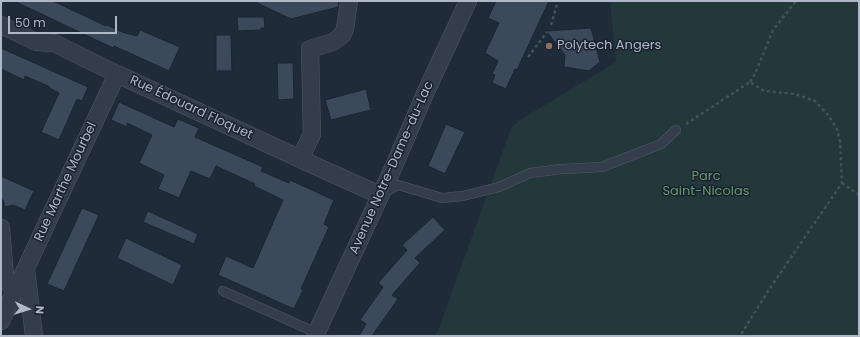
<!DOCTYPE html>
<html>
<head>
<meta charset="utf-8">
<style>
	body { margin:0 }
	#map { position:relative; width:860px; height:337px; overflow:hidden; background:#202b3a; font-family:Poppins,sans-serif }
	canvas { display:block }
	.frame { position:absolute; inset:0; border:2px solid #aeb8c7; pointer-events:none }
	.north { position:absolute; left:8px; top:289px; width:40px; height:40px; -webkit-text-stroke:3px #19222f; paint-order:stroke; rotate:94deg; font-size:11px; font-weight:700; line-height:16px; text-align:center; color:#aeb8c7 }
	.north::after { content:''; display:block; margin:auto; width:14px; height:18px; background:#aeb8c7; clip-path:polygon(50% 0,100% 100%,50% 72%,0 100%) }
	.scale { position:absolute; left:8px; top:16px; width:109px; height:18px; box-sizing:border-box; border:2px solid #aeb8c7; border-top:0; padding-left:5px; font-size:12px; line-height:14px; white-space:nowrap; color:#aeb8c7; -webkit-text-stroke:3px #19222f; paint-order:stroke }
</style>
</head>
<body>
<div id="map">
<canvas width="860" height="337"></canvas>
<div class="frame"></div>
<div class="north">N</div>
<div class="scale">50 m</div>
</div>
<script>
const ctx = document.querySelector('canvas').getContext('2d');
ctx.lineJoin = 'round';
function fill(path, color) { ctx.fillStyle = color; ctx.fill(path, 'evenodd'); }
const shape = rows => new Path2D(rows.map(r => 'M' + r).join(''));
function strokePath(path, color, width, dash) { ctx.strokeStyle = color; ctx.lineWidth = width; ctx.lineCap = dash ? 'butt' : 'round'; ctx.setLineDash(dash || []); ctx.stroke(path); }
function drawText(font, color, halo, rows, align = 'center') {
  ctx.font = font + ' Poppins,sans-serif'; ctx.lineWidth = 3; ctx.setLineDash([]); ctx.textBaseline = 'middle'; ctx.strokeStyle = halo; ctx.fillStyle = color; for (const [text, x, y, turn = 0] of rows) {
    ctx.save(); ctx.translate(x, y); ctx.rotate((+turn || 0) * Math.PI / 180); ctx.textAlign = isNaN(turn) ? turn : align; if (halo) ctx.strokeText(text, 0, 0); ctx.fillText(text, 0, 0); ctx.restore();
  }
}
fill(shape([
	[610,1,859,1,859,336,436,336,512,126,530,114,616,62]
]), '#22383b');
const building = shape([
	[14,1,53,1,106,26,107,25,122,32,137,36,140,30,180,47,169,71,114,46,113,48,14,1],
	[253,1,339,1,338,7,291,19,253,1],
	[496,1,549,1,517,70,515,69,506,89,492,83,495,75,492,74,498,61,485,53,499,23,488,18,496,1],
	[237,17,264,17,265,28,261,28,261,30,238,31,237,17],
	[591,28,600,62,589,71,564,67,565,55,546,31,591,28],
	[216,35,231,35,232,71,216,71,216,35],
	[1,48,88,87,82,101,77,99,59,140,41,132,59,93,49,88,50,87,25,76,24,80,1,69,1,48],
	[277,63,293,63,294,99,278,100,277,63],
	[366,89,371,110,331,120,325,100,366,89],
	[119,102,174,127,178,119,199,128,195,137,263,167,261,171,289,183,290,180,334,200,324,224,329,227,301,289,303,290,294,309,218,275,226,256,253,268,283,200,254,186,255,184,216,166,210,179,191,171,179,198,158,189,164,175,139,163,152,135,127,123,127,127,111,120,119,102],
	[446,124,465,132,445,174,428,166,446,124],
	[1,176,34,191,25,210,13,205,5,207,3,200,1,199,1,176],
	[82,208,99,215,64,291,47,284,82,208],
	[148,211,198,234,194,244,143,222,148,211],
	[433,217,445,230,415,258,420,263,392,295,398,299,372,336,359,336,366,324,360,320,383,287,378,283,407,250,402,245,433,217],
	[126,238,182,265,173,285,117,258,126,238]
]);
fill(building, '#3b495a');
strokePath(building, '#1b2431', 1);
const service = shape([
	[383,193,398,185,442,198,463,196,499,187,530,173,562,169,602,167,661,144,676,130],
	[223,291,317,333]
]);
const minor = shape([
	[1,25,36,42,54,43,117,74,322,169,380,195],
	[300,159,312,134,310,49,333,42,342,35,345,29,349,1],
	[1,228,5,276,10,285,16,289],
	[26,269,34,336],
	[1,321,117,74],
	[315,336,394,166,424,96,468,1]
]);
strokePath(service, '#515b68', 10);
strokePath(minor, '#515b68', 18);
strokePath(shape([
	[551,25,558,1],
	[528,57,547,32],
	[750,82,755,74,773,30,796,1],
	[686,124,750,82,764,91,795,94,815,101,829,116,837,129,840,141,842,183,768,291,740,336],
	[842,183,859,195]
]), '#3f5558', 2.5, [3, 3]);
strokePath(service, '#343d4a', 9);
strokePath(minor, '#343d4a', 17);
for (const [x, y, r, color] of [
	[549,46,4,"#8d6e63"]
]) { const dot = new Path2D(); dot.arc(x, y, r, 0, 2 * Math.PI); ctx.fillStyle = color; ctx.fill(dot); strokePath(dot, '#19222f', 1.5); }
drawText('13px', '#aeb8c7', '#19222f', [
	["Polytech Angers",557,46]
], 'left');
drawText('13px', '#aeb8c7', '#19222f', [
	["Rue Édouard Floquet",191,108,25],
	["Avenue Notre-Dame-du-Lac",392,168,-66],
	["Rue Marthe Mourbel",66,182,-65]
]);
drawText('13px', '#649970', '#19222f', [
	["Parc",706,177],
	["Saint-Nicolas",706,192]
]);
</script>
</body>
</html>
